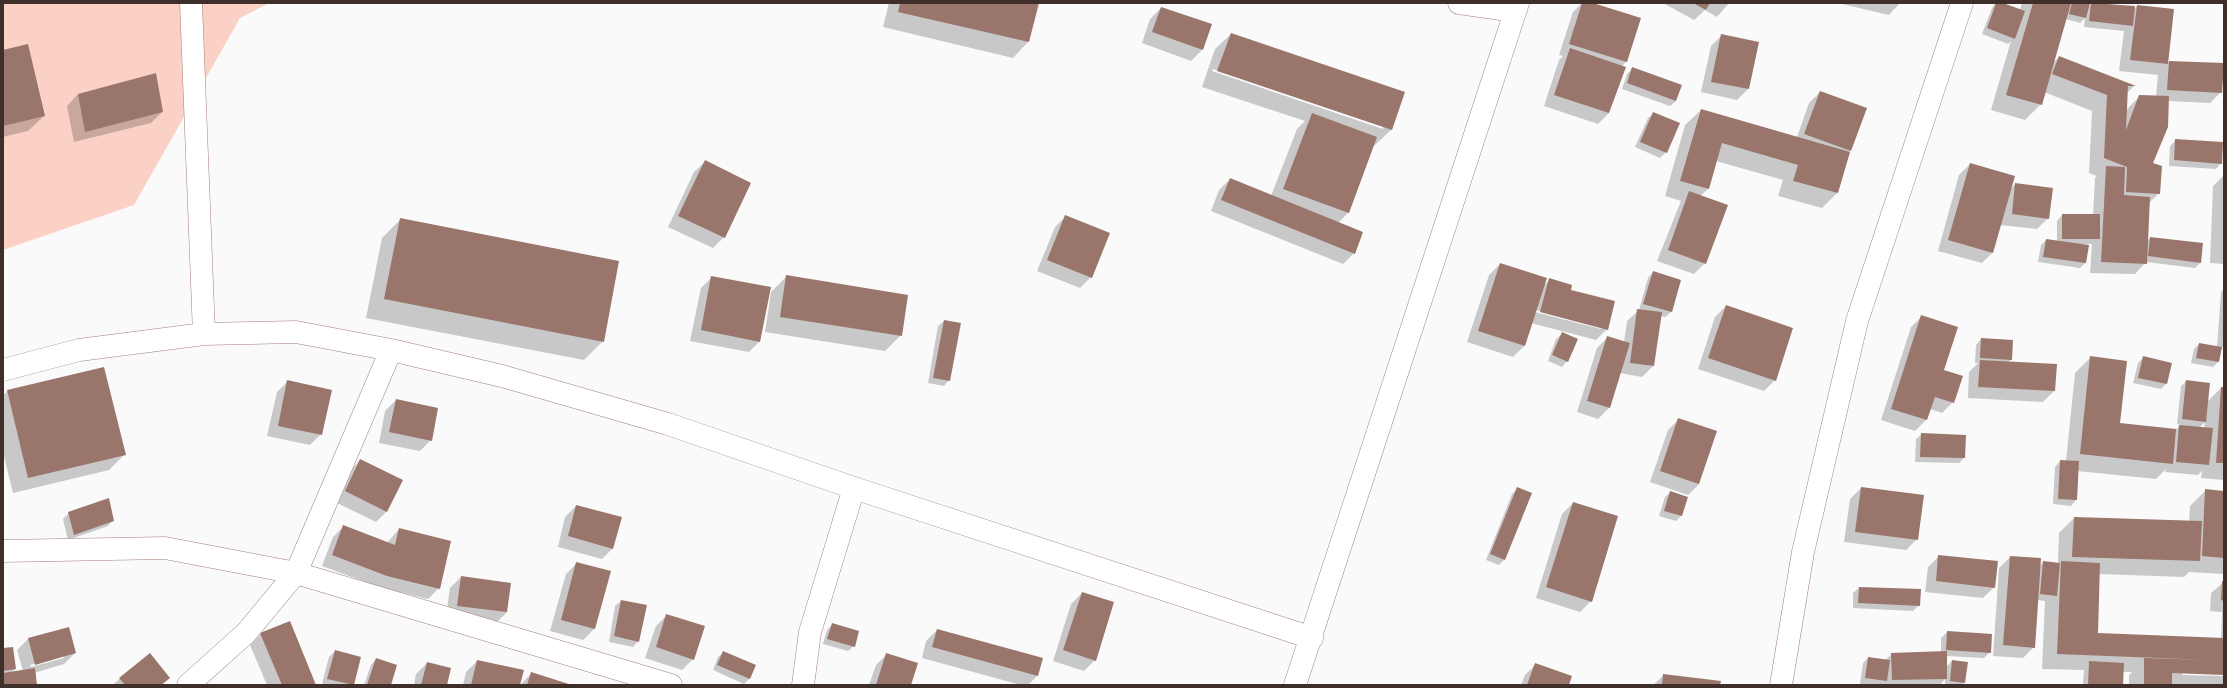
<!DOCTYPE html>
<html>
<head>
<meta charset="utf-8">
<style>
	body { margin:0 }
	#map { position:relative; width:2227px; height:688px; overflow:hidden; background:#fafafa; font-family:Helvetica,sans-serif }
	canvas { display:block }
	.frame { position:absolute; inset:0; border:4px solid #3f2f2b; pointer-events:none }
</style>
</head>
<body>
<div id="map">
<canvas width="2227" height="688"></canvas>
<div class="frame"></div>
</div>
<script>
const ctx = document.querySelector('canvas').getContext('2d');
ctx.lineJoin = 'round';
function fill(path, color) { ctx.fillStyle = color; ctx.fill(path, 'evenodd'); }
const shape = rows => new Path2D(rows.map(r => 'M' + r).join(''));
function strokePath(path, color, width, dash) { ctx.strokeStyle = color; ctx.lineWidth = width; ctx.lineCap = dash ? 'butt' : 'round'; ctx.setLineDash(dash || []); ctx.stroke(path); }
fill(shape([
	[3,3,269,3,240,18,134,205,3,250]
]), '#fcd1c5');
fill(shape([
	[889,3,1038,3,1028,42,1013,58,883,27],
	[1582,3,1590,3,1640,19,1626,62,1622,66,1609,113,1598,124,1544,106,1559,60,1563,56,1559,55,1573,12],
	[1663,3,1729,3,1717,17,1705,10,1694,20],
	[1838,3,1900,3,1889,15],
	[1996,3,2020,10,2022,3,2089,3,2089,5,2099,3,2134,7,2134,9,2137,6,2167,62,2223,64,2221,92,2210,103,2168,101,2152,164,2159,193,2149,203,2147,241,2150,238,2200,263,2195,268,2146,262,2135,274,2090,273,2092,244,2081,244,2085,263,2080,268,2038,262,2041,245,2046,240,2057,241,2057,221,2062,215,2093,215,2095,178,2097,176,2089,173,2092,111,2044,92,2041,104,2025,120,1991,110,2011,41,2008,44,1982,34,1992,8],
	[2085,18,2084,27,2124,31,2119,71,2158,75,2156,97,2140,96,2126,110,2127,93,2134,86,2059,57,2053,63,2066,19,2080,23],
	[1161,8,1202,50,1191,61,1142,43,1150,19],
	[1231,34,1404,93,1391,130,1375,145,1374,145,1348,213,1338,223,1354,253,1343,264,1211,211,1219,190,1230,179,1271,196,1297,129,1305,121,1202,87,1215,49],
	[1213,69,1383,126,1383,129,1212,71],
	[1722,35,1748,89,1737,100,1701,92,1711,46],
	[3,51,44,116,28,131,3,137],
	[1633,68,1676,101,1670,106,1622,89,1627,74],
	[1820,92,1850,151,1837,193,1822,208,1778,196,1783,180,1716,161,1708,189,1700,196,1705,263,1694,274,1657,261,1681,201,1665,196,1685,125,1701,110,1797,137,1809,103],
	[78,94,162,112,151,123,74,142,67,106],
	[1654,113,1666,152,1660,158,1635,147,1648,118],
	[2175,141,2221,163,2216,169,2169,166,2170,146],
	[705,162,724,237,713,248,668,227,694,172],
	[1970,164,2011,189,2015,184,2048,218,2037,229,2000,225,1993,252,1982,263,1938,251,1959,175],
	[2224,175,2224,264,2210,263,2213,186],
	[1066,216,1091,277,1080,288,1037,271,1055,227],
	[401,219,603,341,584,360,366,318,382,238],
	[1500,264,1543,286,1550,280,1569,291,1607,329,1596,340,1531,323,1524,346,1513,357,1467,342,1489,275],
	[1536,310,1601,327,1601,329,1535,312],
	[1653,272,1680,280,1671,312,1665,317,1660,316,1653,366,1642,377,1620,373,1609,408,1598,419,1577,412,1597,348,1608,337,1624,342,1627,321,1639,310,1648,278],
	[787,276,901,335,885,351,765,332,771,292],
	[712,277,760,341,749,352,690,341,701,288],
	[2224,289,2224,347,2221,347,2218,362,2213,367,2191,363,2194,349,2199,344,2217,347,2221,292],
	[1726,306,1775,380,1764,391,1698,369,1715,317],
	[1922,316,1953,402,1942,413,1930,409,1926,420,1915,431,1881,420,1911,327],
	[944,321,949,380,944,386,928,383,938,326],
	[1562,334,1567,361,1562,367,1548,361,1556,339],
	[1981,339,2011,359,2008,363,2054,391,2043,402,1968,398,1969,372,1978,363,1975,363,1976,345],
	[2144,357,2166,384,2161,389,2133,383,2138,363],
	[2090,358,2119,424,2175,430,2181,425,2177,424,2181,386,2186,381,2207,402,2221,388,2224,388,2224,480,2201,478,2202,471,2198,475,2165,472,2166,469,2156,479,2077,471,2076,500,2071,506,2053,504,2055,467,2060,461,2066,461,2075,373],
	[2205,422,2204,428,2199,428],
	[288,381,321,434,310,445,267,436,277,392],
	[8,391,124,455,109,470,13,493,3,452,3,395],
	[396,400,431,440,420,451,379,443,385,411],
	[1679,419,1699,484,1688,495,1650,482,1668,430],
	[1922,434,1964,458,1959,463,1915,462,1916,439],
	[360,460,387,511,376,522,335,502,350,471],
	[1518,488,1531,494,1504,560,1499,565,1486,560,1512,494],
	[1861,488,1917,539,1906,550,1844,542,1850,499],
	[2205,491,2224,492,2224,574,2189,572,2184,577,2099,574,2096,634,2221,639,2222,612,2210,611,2211,593,2224,582,2224,674,2183,673,2182,675,2224,676,2224,685,2129,685,2129,675,2132,672,2123,672,2122,685,2083,685,2084,670,2042,669,2045,601,2037,600,2034,647,2023,658,1993,656,1999,568,2010,557,2040,566,2043,562,2058,563,2059,533,2074,518,2189,522,2190,506],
	[1671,492,1681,516,1676,521,1659,516,1665,497],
	[1573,503,1591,601,1580,612,1536,598,1562,514],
	[576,506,613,548,602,559,558,547,565,517],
	[69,513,113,520,108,526,68,540,63,519],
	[344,526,387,543,399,529,439,588,428,599,379,587,322,566,333,537],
	[1939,556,1994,587,1983,598,1925,592,1928,567],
	[577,563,594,629,583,640,550,631,566,574],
	[461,577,507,612,496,623,446,616,450,588],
	[1859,588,1920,590,1919,605,1913,611,1853,608,1853,593],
	[1082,593,1095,660,1084,671,1053,661,1071,604],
	[621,601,638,641,633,647,609,642,615,606],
	[667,615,693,659,682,670,645,658,656,626],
	[832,625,854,646,848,651,823,644,827,630],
	[69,628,75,653,64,664,34,673,36,685,3,685,3,649,15,669,11,673,23,671,17,650,28,639],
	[64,656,64,658,31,667,30,665],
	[937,630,1037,676,1028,685,1021,685,922,658,926,641],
	[1947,632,1990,652,1984,658,1946,656,1946,667,1952,661,1964,682,1962,685,1945,685,1945,679,1940,685,1860,684,1863,663,1868,658,1885,660,1892,654,1941,653,1941,638],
	[261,634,315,685,267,685,250,645],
	[335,651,360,658,353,685,322,684,329,657],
	[724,652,755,666,749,679,744,684,713,670,718,657],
	[887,654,910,685,869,685,876,665],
	[376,659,390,685,364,685,371,665],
	[477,661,519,685,463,685,466,672],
	[427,663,445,685,414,685,416,674],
	[1536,664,1568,685,1521,685,1525,675],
	[532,673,569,685,520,685],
	[1664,675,1719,685,1653,685],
	[120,678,169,678,162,685,113,685]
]), '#0003');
fill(shape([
	[900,3,1039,3,1029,42,898,12],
	[1582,3,1593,3,1641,18,1627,62,1569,44],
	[1693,3,1710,3,1706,10],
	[1996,3,2003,3,2025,11,2015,39,1987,28],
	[2033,3,2071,3,2042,105,2006,95],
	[2072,3,2090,3,2086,18,2069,14],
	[2091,3,2135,6,2133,26,2089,21],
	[2137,5,2174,9,2168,64,2130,60],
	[1161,7,1212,24,1203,50,1152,32],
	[1231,33,1405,92,1392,130,1217,71],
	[1721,34,1759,42,1749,89,1711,82],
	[28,44,45,116,3,126,3,50],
	[1570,48,1626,67,1609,113,1554,95],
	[2059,56,2136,86,2128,86,2126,130,2139,95,2169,96,2168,127,2153,163,2162,166,2160,194,2126,192,2127,167,2104,158,2107,95,2052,74],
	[2169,61,2224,63,2222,93,2167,90],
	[1632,67,1682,85,1676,101,1627,83],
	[156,73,163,112,85,132,78,94],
	[1820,91,1867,108,1851,151,1804,134],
	[1701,109,1850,152,1838,193,1793,181,1798,165,1722,143,1709,189,1680,181],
	[1653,112,1680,123,1667,153,1640,142],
	[1312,113,1377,137,1349,213,1283,189],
	[2175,139,2223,142,2222,164,2174,160],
	[705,160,751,183,725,238,678,216],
	[1970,163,2015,176,1993,253,1948,240],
	[2106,166,2125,167,2124,195,2150,197,2147,264,2101,262],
	[1230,178,1363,232,1355,254,1221,200],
	[2015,183,2053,188,2049,219,2012,214],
	[1689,191,1728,205,1706,264,1668,250],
	[2062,214,2100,214,2100,239,2062,239],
	[1065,215,1110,233,1092,278,1047,260],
	[400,218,619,261,604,342,384,299],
	[2150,237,2203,243,2201,263,2148,256],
	[2046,239,2089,245,2086,263,2043,257],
	[1500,263,1547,278,1525,346,1478,331],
	[1653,271,1681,280,1672,312,1643,304],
	[786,275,908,295,902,336,780,317],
	[711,276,771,287,760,342,701,330],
	[1549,278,1572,285,1571,290,1615,301,1608,330,1540,312],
	[1726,305,1793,328,1776,381,1708,358],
	[1637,309,1662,312,1654,366,1630,363],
	[1921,315,1958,327,1944,370,1963,376,1954,403,1935,397,1927,420,1891,409],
	[944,320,961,323,950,381,933,378],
	[1562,332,1578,339,1568,362,1552,355],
	[1607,336,1630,343,1610,408,1587,401],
	[1981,338,2013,340,2012,360,1980,358],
	[2199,343,2222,347,2219,362,2196,358],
	[2090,356,2127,361,2120,423,2176,429,2173,464,2080,454],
	[2143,356,2172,363,2167,384,2138,378],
	[1980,360,2057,364,2055,391,1978,387],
	[104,367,126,455,28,478,7,390],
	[287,380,332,390,322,435,278,426],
	[2186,380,2210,383,2206,422,2182,419],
	[2221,387,2224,387,2224,463,2216,463],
	[396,399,438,408,432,441,389,432],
	[1678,418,1717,431,1699,484,1660,471],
	[2179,425,2213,428,2209,465,2176,462],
	[1921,433,1966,435,1965,458,1920,457],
	[360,459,403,480,387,512,345,491],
	[2060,460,2079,461,2077,500,2058,499],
	[1517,487,1532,493,1505,560,1490,554],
	[1861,487,1924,495,1918,540,1855,532],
	[2205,489,2224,491,2224,558,2202,556],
	[1670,491,1688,497,1682,516,1664,511],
	[109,498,114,521,74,535,68,512],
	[1573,502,1618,516,1592,602,1546,587],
	[576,505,622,517,613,549,568,536],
	[2074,517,2202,521,2200,561,2072,557],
	[343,525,395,545,399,528,451,541,440,589,387,576,332,555],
	[1938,555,1998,561,1995,588,1936,581],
	[2010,556,2041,558,2035,648,2003,645],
	[2043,561,2060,563,2057,596,2040,594],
	[2061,561,2100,563,2098,633,2224,638,2224,675,2172,673,2172,685,2144,685,2144,658,2209,660,2057,654],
	[576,562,611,571,595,629,561,620],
	[461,576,511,583,507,612,457,606],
	[2222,581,2224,581,2224,601,2221,600],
	[1859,587,1921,589,1920,606,1858,603],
	[1082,592,1114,602,1096,661,1063,650],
	[621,600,647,605,639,642,614,636],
	[666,614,705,626,694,660,656,647],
	[290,621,316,685,282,685,260,633],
	[832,623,859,631,855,647,827,639],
	[69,627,76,653,35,665,28,638],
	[937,629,1043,658,1038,676,932,647],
	[1947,631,1992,634,1991,653,1946,650],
	[13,647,16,669,3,671,3,648],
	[335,650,361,657,354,685,327,679],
	[723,651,756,665,750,679,717,665],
	[1947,651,1947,679,1892,680,1891,653],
	[150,653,170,678,161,685,125,685,119,678],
	[886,653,918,663,911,685,876,685],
	[1868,657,1890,660,1887,681,1865,678],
	[376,658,397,665,391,685,367,685],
	[477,660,524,670,520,685,471,685],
	[1952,660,1968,662,1965,683,1950,681],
	[2089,661,2124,663,2123,685,2088,685],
	[427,662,451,668,447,685,421,685],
	[1535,663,1572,676,1569,685,1527,685],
	[35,668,37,685,3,685,3,673],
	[531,672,572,685,527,685],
	[1663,674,1721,681,1720,685,1662,685]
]), '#99756b');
const minor = shape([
	[191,3,204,334],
	[1459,3,1515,11],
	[3,370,79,350,204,334,296,332,391,350,502,376,668,424,854,488,1312,638],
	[3,551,165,548,296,573,671,685],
	[188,685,246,633,296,573,391,350],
	[803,685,810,632,854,488],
	[1781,685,1803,552,1857,321,1962,3]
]);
const major = shape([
	[1295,685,1518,3]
]);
strokePath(minor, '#a47f74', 23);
strokePath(major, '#a47f74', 23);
strokePath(minor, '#fff', 22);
strokePath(major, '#fff', 22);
</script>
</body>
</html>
